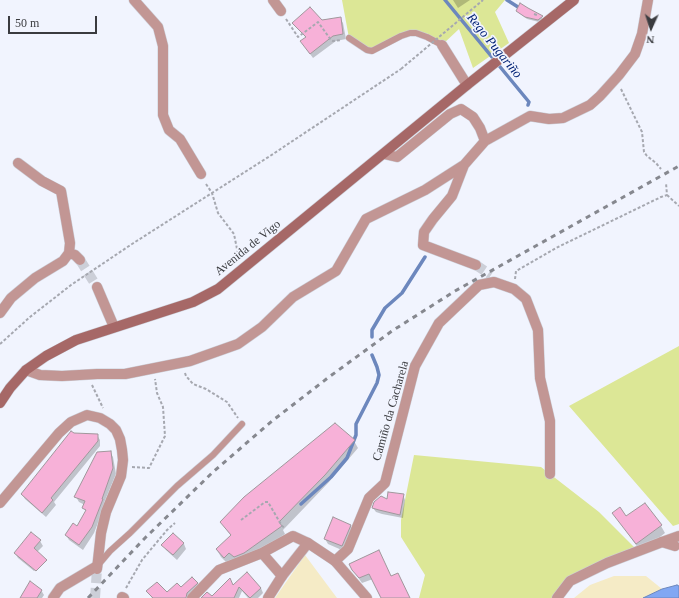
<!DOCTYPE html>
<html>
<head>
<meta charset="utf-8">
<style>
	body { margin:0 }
	#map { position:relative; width:679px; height:598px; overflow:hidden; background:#f1f4fe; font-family:Georgia,serif }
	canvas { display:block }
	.north { position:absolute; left:631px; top:8px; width:40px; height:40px; -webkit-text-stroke:3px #f1f4fe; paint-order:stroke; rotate:183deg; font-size:11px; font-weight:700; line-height:16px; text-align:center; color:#3a3b3f }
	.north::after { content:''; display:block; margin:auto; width:14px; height:18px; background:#3a3b3f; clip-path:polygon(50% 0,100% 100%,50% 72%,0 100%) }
	.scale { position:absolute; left:8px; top:16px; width:89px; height:18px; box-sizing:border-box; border:2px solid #3a3b3f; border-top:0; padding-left:5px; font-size:12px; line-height:14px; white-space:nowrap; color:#3a3b3f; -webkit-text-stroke:3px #f1f4fe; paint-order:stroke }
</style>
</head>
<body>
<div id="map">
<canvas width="679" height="598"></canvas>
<div class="north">N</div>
<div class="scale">50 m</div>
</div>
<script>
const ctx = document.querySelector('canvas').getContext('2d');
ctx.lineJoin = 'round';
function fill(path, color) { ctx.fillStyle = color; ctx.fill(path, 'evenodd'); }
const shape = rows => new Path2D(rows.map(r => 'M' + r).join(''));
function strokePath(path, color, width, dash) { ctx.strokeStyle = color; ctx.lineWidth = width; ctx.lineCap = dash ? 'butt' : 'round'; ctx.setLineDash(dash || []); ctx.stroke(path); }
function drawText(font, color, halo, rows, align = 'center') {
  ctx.font = font + ' Georgia,serif'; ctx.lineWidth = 3.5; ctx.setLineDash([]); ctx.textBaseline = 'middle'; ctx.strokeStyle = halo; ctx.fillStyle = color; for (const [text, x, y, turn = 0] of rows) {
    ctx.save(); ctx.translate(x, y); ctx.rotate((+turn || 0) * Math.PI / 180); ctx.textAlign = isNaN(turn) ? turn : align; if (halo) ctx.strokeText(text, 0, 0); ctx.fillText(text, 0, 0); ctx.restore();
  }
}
fill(shape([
	[342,0,505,0,495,12,509,43,473,68,459,29,442,45,410,33,372,51,349,38],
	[679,346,679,524,673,526,569,406],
	[414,455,541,467,599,512,634,547,605,559,568,577,552,598,419,598,425,575,401,537,401,520]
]), '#dce796');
fill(shape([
	[305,555,337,598,275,598],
	[614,576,646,576,662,589,643,598,574,598,590,585]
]), '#f5ebc6');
const water = shape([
	[677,585,679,586,679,598,643,598,662,589,677,585]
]);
fill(water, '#81a7f3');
strokePath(water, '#6c87bd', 1);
fill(shape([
	[453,0,470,0,458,8],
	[520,5,542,17,543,19,539,22,527,19,517,11],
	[340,18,343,23,346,39,336,41,313,58,305,47,306,38,294,23],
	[74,434,97,435,100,440,100,446,54,502,56,505,46,517,25,499,22,494],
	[354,441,358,448,329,482,283,530,285,534,249,560,229,565,221,557,217,550,231,536,221,522],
	[110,452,113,457,116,474,104,503,105,505,94,533,83,550,69,540,66,535,78,528,86,512,84,508,85,505,79,502,76,497],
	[403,495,405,500,403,518,382,514,376,512,373,508,388,500],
	[613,513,661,526,665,533,641,552],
	[350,525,353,531,344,551,328,544,325,539],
	[173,534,184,544,186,549,177,560,166,550,163,545],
	[40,541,43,546,37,552,44,561,34,571,18,558,15,553],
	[353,570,391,577,409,598,382,598,373,579,362,583],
	[197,583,200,588,191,598,152,598,147,591,170,596,181,588],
	[233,586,261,588,263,593,258,598,248,598,242,591,239,598,202,598,212,597],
	[41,590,44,595,42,598,21,598]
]), '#0003');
strokePath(shape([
	[445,0,529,102,528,105],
	[507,0,518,7],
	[372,337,372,330,385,308,402,293,425,257],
	[301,504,331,477,347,458,356,435,356,424,377,383,379,375,377,367,372,355]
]), '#6c87bd', 3.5);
const building = shape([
	[520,3,528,8,543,16,538,20,525,17,516,11,520,3],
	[310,7,322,20,341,17,343,34,333,36,310,54,300,41,306,37,292,23,310,7],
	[335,423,355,440,325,475,279,522,282,526,244,553,234,557,229,553,224,558,216,549,231,535,220,522,244,497,335,423],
	[71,431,74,433,98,434,98,441,51,498,53,500,42,513,21,494,71,431],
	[111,451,113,468,102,499,103,499,92,527,79,545,65,535,73,523,77,526,86,510,82,508,85,501,74,497,97,452,111,451],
	[388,492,404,494,400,515,379,510,372,508,374,502,381,496,387,499,388,492],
	[645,503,662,525,636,544,612,513,620,507,626,516,645,503],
	[333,517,351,525,342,546,324,539,333,517],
	[31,532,41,540,34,548,47,560,36,571,14,553,31,532],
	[173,533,184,543,173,555,161,545,173,533],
	[379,550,391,576,398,573,410,598,381,598,369,574,359,578,352,570,349,564,379,550],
	[247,572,261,588,250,598,239,587,234,598,201,598,207,592,212,596,230,578,233,585,247,572],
	[192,577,198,583,187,593,186,598,153,598,146,591,157,582,167,592,177,583,181,587,192,577],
	[30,581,42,590,37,598,20,598,30,581]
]);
fill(building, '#f7b1d8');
strokePath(building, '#a0979c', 1);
strokePath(shape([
	[80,260,97,287],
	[476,265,491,275],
	[95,598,97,569]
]), '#cccfd8', 10, [10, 5]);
const service = shape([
	[349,38,367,50,372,51,401,36,410,33,416,33,427,37,442,45],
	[99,564,110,551,130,533,177,486,213,455,242,424]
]);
const minor = shape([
	[134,0,158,27,163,46,163,115,169,130,180,139,201,174],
	[273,0,281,11],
	[442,45,467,85],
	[485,141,530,116,549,119,563,118,590,105,600,96,619,75,635,54,642,34,648,0],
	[384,154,397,157,450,114,461,109,473,117,480,128,485,141,464,165,452,196,433,219,424,232,423,245,476,265],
	[69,253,75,255,80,260],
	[97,287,114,327],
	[0,313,11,298,35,278,63,261,69,253,70,243,61,191,42,181,18,163],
	[26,370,40,375,62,376,97,374,125,374,190,361,238,344,262,327,293,297,336,271,366,219,425,190,464,165],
	[662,542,679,536],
	[262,553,282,576],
	[335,561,348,549,369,498,385,483,415,366,439,323,479,285,494,282,514,289,526,299,538,330,540,378,550,421,550,474],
	[122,597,124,598],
	[53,598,60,588,97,566],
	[192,598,219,570,262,553,293,536,308,543]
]);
const tertiary = shape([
	[0,503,59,433,71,422,87,415,100,418,110,424,116,430,120,439,122,450,123,460,121,476,106,512,101,533,97,569],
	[268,598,282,576,308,543,335,561,367,598],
	[557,598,570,581,607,563,662,542,675,546]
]);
const secondary = shape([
	[0,403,10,388,26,370,46,356,76,340,193,302,218,289,467,85,574,0]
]);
strokePath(service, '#cccfd8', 7);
strokePath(minor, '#cccfd8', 11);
strokePath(tertiary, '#cccfd8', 11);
strokePath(secondary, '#cccfd8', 11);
strokePath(shape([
	[534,14,537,15,537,16],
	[286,19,298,37,318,22,331,40,333,41,341,40],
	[621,89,642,132,644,152,647,156,656,163,661,169],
	[206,184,212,193,218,213,234,234,239,259],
	[667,195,679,206],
	[515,279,516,271,558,247,661,197,667,195,666,183],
	[0,344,30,317,71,285,132,244,270,156,401,69],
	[185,373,186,376,193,384,206,389,227,402,238,418],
	[92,385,103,408],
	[132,467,149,468,165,436,163,407,157,393,155,379],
	[241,520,265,502,268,502,282,526,285,528],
	[126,588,142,560,167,530,175,523]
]), '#a6a8b0', 2, [3, 2]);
strokePath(service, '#c29694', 6);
strokePath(minor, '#c29694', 10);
strokePath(tertiary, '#c29694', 10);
strokePath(secondary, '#a66867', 10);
strokePath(shape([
	[88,598,145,538,213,472,272,421,329,377,392,331,455,291,679,166]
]), '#86888f', 3, [5, 5]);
strokePath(shape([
	[401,69,483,0]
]), '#a6a8b0', 2, [3, 2]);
drawText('12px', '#3a3b3f', '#f1f4fe', [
	["Avenida de Vigo",248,248,-39],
	["Camiño da Cacharela",391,411,-74]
]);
drawText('italic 13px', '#012175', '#f1f4fe', [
	["Rego Pugariño",494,46,51]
]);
</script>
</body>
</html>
